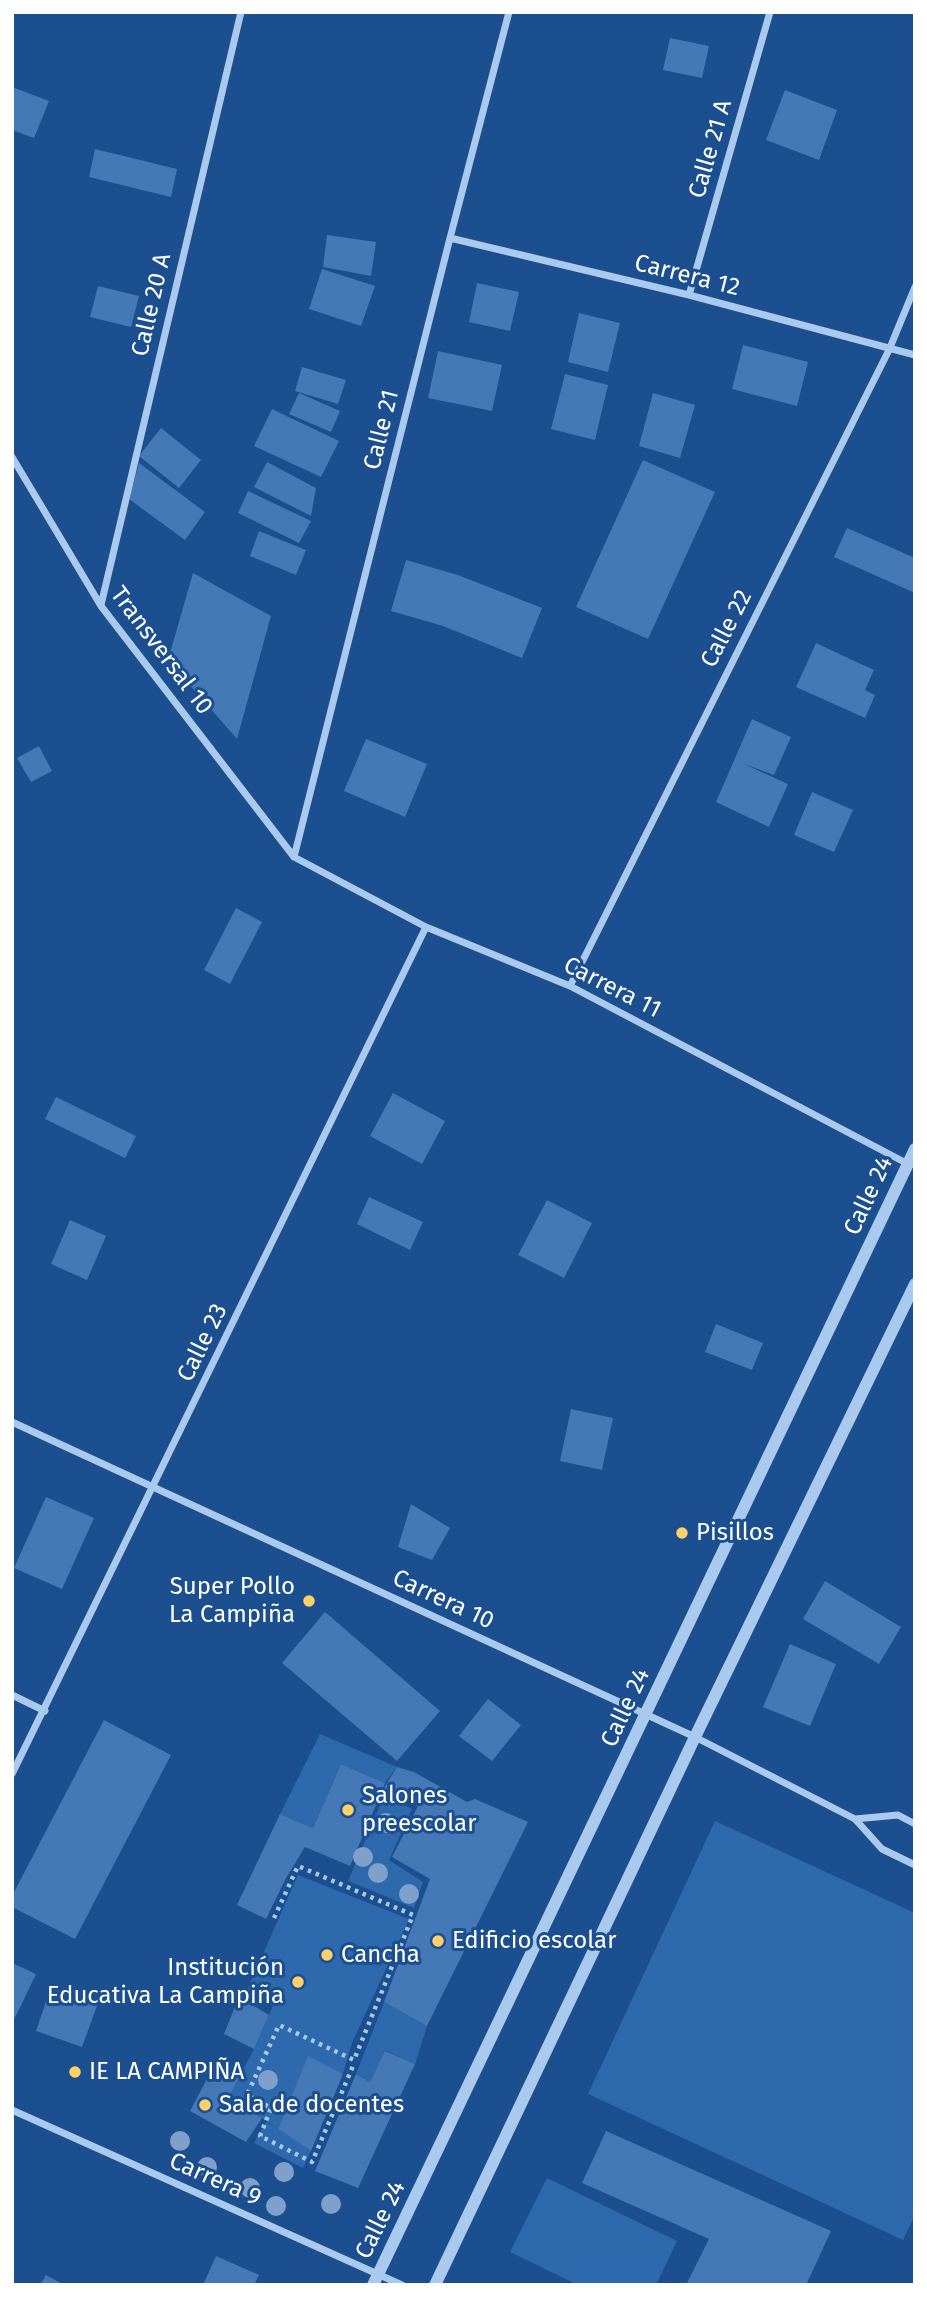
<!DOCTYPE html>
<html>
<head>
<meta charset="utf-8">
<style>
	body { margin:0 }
	#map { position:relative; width:927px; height:2297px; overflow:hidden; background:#1b4f8f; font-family:"Fira Sans",sans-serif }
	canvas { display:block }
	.frame { position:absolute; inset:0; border:14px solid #fff; pointer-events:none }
</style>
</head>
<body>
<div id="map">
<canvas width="927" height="2297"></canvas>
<div class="frame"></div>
</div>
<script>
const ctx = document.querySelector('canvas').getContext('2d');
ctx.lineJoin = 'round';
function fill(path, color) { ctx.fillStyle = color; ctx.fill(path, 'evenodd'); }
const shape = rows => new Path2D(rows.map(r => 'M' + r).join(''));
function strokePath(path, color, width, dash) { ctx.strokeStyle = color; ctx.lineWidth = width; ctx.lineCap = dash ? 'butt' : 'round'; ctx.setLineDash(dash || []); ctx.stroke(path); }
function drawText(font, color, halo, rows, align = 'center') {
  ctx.font = font + ' "Fira Sans",sans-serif'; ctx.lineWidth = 6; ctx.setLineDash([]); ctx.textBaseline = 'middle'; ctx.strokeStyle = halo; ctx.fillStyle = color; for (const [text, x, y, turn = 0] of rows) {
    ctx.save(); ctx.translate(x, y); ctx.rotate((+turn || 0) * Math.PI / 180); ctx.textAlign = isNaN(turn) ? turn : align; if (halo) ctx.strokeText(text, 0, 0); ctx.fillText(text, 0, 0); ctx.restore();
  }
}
fill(shape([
	[320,1734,397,1767,385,1783,341,1764,313,1828,280,1814],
	[384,1796,412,1809,389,1860,423,1882,414,1908,348,1881],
	[715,1821,915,1913,915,2215,903,2240,588,2094],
	[298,1875,409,1919,352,2043,343,2074,308,2057,278,2129,311,2151,303,2168,254,2143,266,2122,274,2126,229,2097,254,2049,273,2006,246,1992],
	[384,2002,427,2026,415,2064,386,2051,370,2082,356,2074],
	[547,2178,677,2241,656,2285,578,2285,510,2252]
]), '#2e69ad');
fill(shape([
	[670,38,709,46,702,78,663,70],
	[12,87,49,101,34,138,12,130],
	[785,90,837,110,819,160,766,140],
	[95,149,177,169,171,197,89,177],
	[327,235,376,242,371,276,323,267],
	[322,269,375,286,361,326,309,309],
	[477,283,519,292,510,331,469,322],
	[98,286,139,296,131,327,90,317],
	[579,313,620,323,608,372,568,362],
	[743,345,808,362,797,406,732,389],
	[438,351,502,365,492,411,428,398],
	[302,367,346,380,338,404,295,391],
	[565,374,608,385,595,440,551,429],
	[299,393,340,411,331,432,289,414],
	[653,393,695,405,680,458,639,446],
	[272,409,339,441,321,477,254,446],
	[161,428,201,460,179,488,139,456],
	[643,460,715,492,648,639,576,607],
	[267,462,316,488,311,516,254,487],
	[139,463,205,512,185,540,129,499],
	[248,491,311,521,299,543,238,513],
	[847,528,915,558,915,593,834,557],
	[259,531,306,550,296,575,250,556],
	[406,560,458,575,542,608,522,658,443,626,391,611],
	[193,573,271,616,237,739,168,660],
	[816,643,874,670,865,690,875,695,865,718,796,687],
	[752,719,791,737,774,775,744,764,788,784,769,827,716,802],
	[366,739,427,764,405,817,344,791],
	[39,746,52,771,31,782,17,758],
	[812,792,853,810,834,852,794,835],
	[236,908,262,922,230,984,204,970],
	[393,1093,445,1121,422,1164,370,1136],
	[56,1097,136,1136,125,1158,45,1119],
	[369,1197,423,1222,410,1250,357,1224],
	[547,1200,592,1223,564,1278,518,1255],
	[70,1220,106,1236,87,1280,51,1264],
	[716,1324,763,1343,752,1370,705,1352],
	[571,1409,613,1418,602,1470,560,1461],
	[46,1497,94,1518,62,1589,14,1568],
	[411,1504,450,1528,432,1560,398,1547],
	[825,1581,901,1627,879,1664,803,1619],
	[325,1612,440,1711,397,1761,282,1663],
	[790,1644,836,1664,810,1726,763,1707],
	[488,1699,521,1725,492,1761,459,1736],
	[104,1720,171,1755,75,1939,12,1907,12,1896],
	[341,1764,385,1783,382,1791,397,1767,414,1772,467,1802,475,1799,528,1822,427,2026,384,2002,430,1879,392,1857,418,1806,382,1791,350,1866,305,1847,286,1878,266,1919,237,1905,280,1814,313,1828],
	[12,1963,36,1974,12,2024],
	[51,1987,98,2003,82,2047,36,2031],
	[239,1997,269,2015,254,2049,224,2034],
	[385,2051,415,2064,358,2188,315,2171,356,2074,370,2082],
	[308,2056,343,2074,311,2151,278,2129],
	[216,2062,240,2076,229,2097,262,2118,246,2142,190,2111],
	[606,2131,831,2231,807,2283,811,2285,686,2285,709,2239,582,2183],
	[216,2256,259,2275,254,2285,203,2285],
	[46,2275,64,2285,40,2285]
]), '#4478b7');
strokePath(shape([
	[274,1918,298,1866,413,1915,354,2060,279,2025,247,2095,271,2108,260,2136,312,2162,353,2066]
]), '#a9c9ee', 4.5, [3.5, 5]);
strokePath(shape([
	[450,238,689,295,915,355],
	[689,295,770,12],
	[12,457,101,606,294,857,426,927,570,986,908,1164],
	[101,605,241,12],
	[294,857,450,238,509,12],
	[570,986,889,350,915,287],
	[12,1422,695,1737,855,1819,882,1849,915,1865],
	[12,1695,45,1711],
	[12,1774,426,927],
	[855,1819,898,1815,915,1824],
	[12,2110,402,2285]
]), '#a9c9ee', 7);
strokePath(shape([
	[373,2285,915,1149],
	[435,2285,695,1737,915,1284]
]), '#a9c9ee', 12);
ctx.fillStyle = '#7ea0ca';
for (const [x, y] of [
	[386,1823],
	[363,1857],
	[378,1873],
	[409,1894],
	[268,2080],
	[180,2141],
	[207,2167],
	[284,2172],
	[250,2188],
	[331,2204],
	[276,2206]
]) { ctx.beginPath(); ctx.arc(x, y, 10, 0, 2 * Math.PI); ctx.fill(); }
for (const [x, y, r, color] of [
	[682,1533,7,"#ffd166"],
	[309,1601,7,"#ffd166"],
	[348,1810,7,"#ffd166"],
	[438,1941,7,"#ffd166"],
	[327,1955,7,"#ffd166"],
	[298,1982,7,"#ffd166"],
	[75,2072,7,"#ffd166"],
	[205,2105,7,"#ffd166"]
]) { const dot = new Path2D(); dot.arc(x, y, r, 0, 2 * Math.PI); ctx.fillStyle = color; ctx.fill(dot); strokePath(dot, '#1b4f8f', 2.5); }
drawText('24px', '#fff', '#1b4f8f', [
	["Calle 21 A",711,149,-74],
	["Carrera 12",687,276,14],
	["Calle 20 A",152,305,-77],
	["Calle 21",382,430,-76],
	["Calle 22",727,629,-63],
	["Transversal 10",161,651,53],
	["Carrera 11",612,988,27],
	["Calle 24",869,1196,-65],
	["Calle 23",203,1343,-64],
	["Carrera 10",443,1600,25],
	["Calle 24",626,1708,-65],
	["Carrera 9",215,2180,24],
	["Calle 24",381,2220,-64]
]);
drawText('24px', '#fff', '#1b4f8f', [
	["Pisillos",696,1533],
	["Super Pollo",295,1587,"right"],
	["La Campiña",295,1615,"right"],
	["Salones",362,1796],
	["preescolar",362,1824],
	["Edificio escolar",452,1941],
	["Cancha",341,1955],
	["Institución",284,1968,"right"],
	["Educativa La Campiña",284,1996,"right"],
	["IE LA CAMPIÑA",89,2072],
	["Sala de docentes",219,2105]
], 'left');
</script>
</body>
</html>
